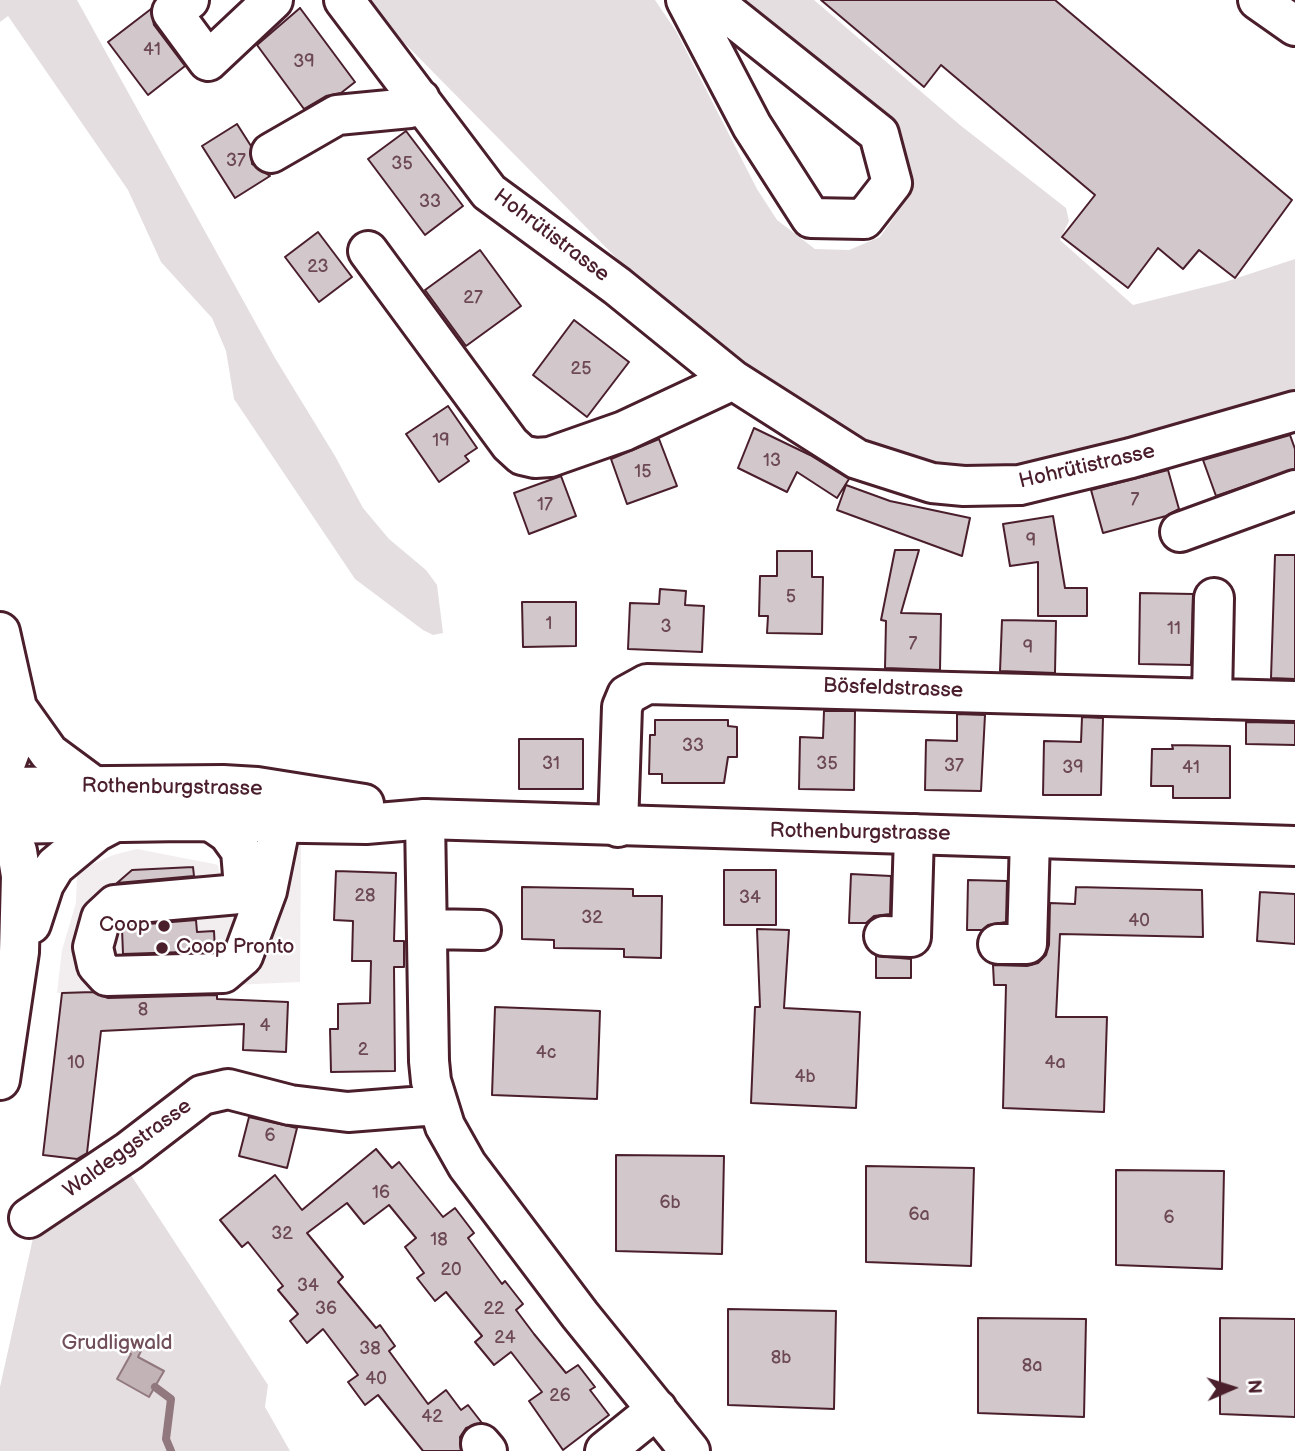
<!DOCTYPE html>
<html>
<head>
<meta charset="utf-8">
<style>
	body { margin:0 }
	#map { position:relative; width:1295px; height:1451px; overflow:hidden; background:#fff; font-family:"Balsamiq Sans",sans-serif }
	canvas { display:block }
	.north { position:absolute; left:1197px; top:1353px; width:70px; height:70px; -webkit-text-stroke:5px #fff; paint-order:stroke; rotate:87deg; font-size:19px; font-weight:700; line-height:28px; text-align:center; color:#4a1f2b }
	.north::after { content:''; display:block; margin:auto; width:24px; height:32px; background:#4a1f2b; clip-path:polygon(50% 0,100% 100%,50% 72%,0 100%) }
</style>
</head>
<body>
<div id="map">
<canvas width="1295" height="1451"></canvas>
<div class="north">N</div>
</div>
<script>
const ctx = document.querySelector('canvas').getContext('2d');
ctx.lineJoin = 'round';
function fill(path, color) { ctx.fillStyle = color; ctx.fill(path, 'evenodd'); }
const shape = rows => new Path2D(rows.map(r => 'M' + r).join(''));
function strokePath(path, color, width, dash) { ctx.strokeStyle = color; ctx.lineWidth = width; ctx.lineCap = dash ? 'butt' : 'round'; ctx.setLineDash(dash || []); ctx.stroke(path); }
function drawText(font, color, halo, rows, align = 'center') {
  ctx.font = font + ' "Balsamiq Sans",sans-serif'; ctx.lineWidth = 5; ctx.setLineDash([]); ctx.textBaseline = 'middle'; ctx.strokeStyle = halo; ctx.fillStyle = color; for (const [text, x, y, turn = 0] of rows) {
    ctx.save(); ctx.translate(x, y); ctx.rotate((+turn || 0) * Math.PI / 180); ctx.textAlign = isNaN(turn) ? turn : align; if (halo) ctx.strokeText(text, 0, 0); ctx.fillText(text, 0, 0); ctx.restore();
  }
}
fill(shape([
	[301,842,300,982,57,993,62,950,76,903,77,876,82,869,113,855,137,849,214,864,218,865,219,872,224,872]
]), '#f2eeef');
fill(shape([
	[0,0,77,0,275,358,335,456,363,508,389,539,426,570,437,585,443,633,433,635,423,630,355,579,234,399,226,351,212,318,161,262,128,190,8,16,0,22],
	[362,0,655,0,676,31,757,189,777,220,815,249,849,250,880,237,904,203,908,184,907,157,899,135,891,122,735,0,814,0,960,125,1066,208,1069,221,1060,240,1133,305,1225,282,1295,259,1295,400,1000,475,922,469,867,450,715,358],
	[129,1172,268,1385,265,1407,290,1451,0,1451,0,1387,35,1229]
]), '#e5dee0');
const water = shape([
	[130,1342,142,1349,138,1357,164,1371,149,1397,117,1379,131,1354,126,1351,130,1342]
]);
fill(water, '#c1b3b6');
strokePath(water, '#91787e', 2);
strokePath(shape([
	[155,1387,171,1399,166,1439,171,1451]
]), '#91787e', 8);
const building = shape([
	[821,0,1055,0,1292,200,1235,278,1199,250,1183,269,1158,248,1128,288,1062,237,1095,195,941,65,924,87,821,0],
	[300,8,355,82,341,93,326,96,304,109,257,45,300,8],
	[151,9,154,25,185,66,148,95,108,42,151,9],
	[237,124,251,146,252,164,270,176,235,198,202,146,237,124],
	[406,131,463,206,425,235,368,159,406,131],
	[318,232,352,277,319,302,285,257,318,232],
	[480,250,521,306,466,346,425,290,480,250],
	[574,320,629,362,587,417,533,375,574,320],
	[448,406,477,448,465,456,469,461,439,482,406,434,448,406],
	[754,428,810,455,849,479,837,498,797,472,787,492,738,468,754,428],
	[1290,435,1295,449,1295,469,1216,496,1203,460,1290,435],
	[659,439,677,486,627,504,611,459,659,439],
	[1168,470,1179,509,1166,516,1103,533,1091,490,1168,470],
	[561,476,576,516,529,534,514,493,561,476],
	[846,485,890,501,970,518,962,556,837,510,846,485],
	[1053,516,1065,588,1087,588,1087,616,1038,616,1038,562,1010,566,1003,524,1053,516],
	[895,550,919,550,901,613,941,614,940,670,885,668,886,621,881,620,895,550],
	[777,551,812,551,812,577,823,577,822,634,767,633,768,616,759,616,760,576,777,576,777,551],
	[1275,555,1295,555,1295,679,1271,678,1275,555],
	[660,589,686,591,685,605,704,606,702,652,628,649,630,603,659,604,660,589],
	[1140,593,1193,594,1191,665,1139,664,1140,593],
	[522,602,576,602,576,646,523,647,522,602],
	[1002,620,1056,621,1055,673,1000,671,1002,620],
	[824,711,855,711,854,790,799,789,800,737,823,738,824,711],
	[957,714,985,715,981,791,925,790,926,740,957,741,957,714],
	[1082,717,1103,718,1101,795,1043,795,1044,741,1081,742,1082,717],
	[655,720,728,720,728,726,737,727,737,757,728,757,724,783,662,783,662,774,649,774,650,735,655,735,655,720],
	[1246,722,1295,723,1295,745,1246,744,1246,722],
	[519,739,583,739,583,789,519,789,519,739],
	[1172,745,1230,746,1230,798,1173,798,1173,786,1151,786,1152,749,1173,749,1172,745],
	[193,867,194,876,117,883,132,870,193,867],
	[724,870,776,870,776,925,724,925,724,870],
	[336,871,396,873,394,941,404,941,404,967,394,967,395,1071,331,1072,330,1029,338,1029,338,1004,370,1003,371,961,352,961,353,921,334,920,336,871],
	[851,874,891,876,890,914,874,916,866,923,849,923,851,874],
	[968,880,1007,881,1006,922,988,925,982,930,967,930,968,880],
	[522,887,633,889,633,896,662,896,661,958,624,957,624,949,554,948,554,940,522,939,522,887],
	[1076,887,1202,890,1203,937,1060,934,1056,1017,1107,1017,1104,1112,1003,1108,1006,985,994,985,993,965,1027,966,1038,963,1046,955,1049,945,1050,903,1075,904,1076,887],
	[1260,892,1295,894,1295,944,1257,941,1260,892],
	[196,920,197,932,214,931,215,951,123,954,122,929,124,926,196,920],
	[757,929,789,930,784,1008,860,1012,856,1108,751,1103,755,1007,760,1007,757,929],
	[876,956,911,959,911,978,876,978,876,956],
	[93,992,108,998,217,995,217,999,288,1002,286,1052,243,1050,244,1024,101,1031,87,1153,77,1159,43,1155,62,993,93,992],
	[495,1007,600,1011,597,1099,492,1095,495,1007],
	[249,1117,297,1128,287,1168,239,1156,249,1117],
	[376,1149,392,1168,399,1162,443,1217,455,1208,474,1233,468,1238,502,1284,505,1281,523,1304,516,1310,534,1334,566,1373,578,1365,595,1387,590,1390,609,1415,563,1450,529,1401,542,1392,511,1352,494,1365,475,1342,482,1336,446,1292,435,1301,417,1278,424,1273,405,1247,416,1238,389,1205,364,1224,347,1203,307,1233,343,1277,338,1282,376,1328,380,1325,395,1346,389,1351,428,1404,446,1390,461,1410,468,1405,482,1423,466,1428,460,1437,461,1451,423,1451,378,1395,365,1405,348,1382,358,1375,323,1329,307,1343,290,1321,298,1314,278,1290,283,1286,248,1242,242,1247,220,1220,275,1175,302,1210,376,1149],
	[616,1155,724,1156,722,1254,616,1251,616,1155],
	[866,1166,974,1168,971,1266,866,1262,866,1166],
	[1116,1170,1224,1171,1222,1269,1116,1265,1116,1170],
	[728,1309,836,1311,834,1409,728,1405,728,1309],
	[978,1318,1086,1319,1084,1417,978,1413,978,1318],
	[1220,1318,1295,1319,1295,1417,1220,1414,1220,1318]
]);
fill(building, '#d2c7cb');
strokePath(building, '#4a1f2b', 2);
const minor = shape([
	[189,0,172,12,208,61,273,0],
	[344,0,489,192,617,286,733,380,857,459,932,483,964,486,1020,485,1131,458,1295,411],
	[686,0,752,126,811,218,864,219,892,183,879,134,711,0],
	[1258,0,1295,26],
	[271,153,337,115,410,108,420,99],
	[368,251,510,444,522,455,535,458,550,457,624,431,733,380],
	[1180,532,1295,490],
	[1212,699,1214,598],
	[425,819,429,1061,431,1081,445,1126,467,1165,580,1315,690,1451],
	[212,822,228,833,241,851,244,887,239,894,115,905,101,918,93,947,97,965,107,976,223,973,243,956,267,891,281,822],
	[618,827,622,707,627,695,647,684,1295,701],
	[427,929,481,930],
	[884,936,911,937,914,834],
	[998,944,1027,944,1030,838],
	[29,1218,129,1151,202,1095,228,1089,290,1105,348,1112,437,1105],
	[481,1444,487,1451],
	[605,1451,657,1409]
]);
const major = shape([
	[0,787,223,785,257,787,364,804],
	[0,824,184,821,366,824,425,819,1295,846]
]);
const highway = shape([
	[0,632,17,708,49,753,95,787],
	[0,778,15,738,17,708],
	[0,815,17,851,21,876,19,952,0,1080],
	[31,924,44,884,55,866,96,832,115,822]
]);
strokePath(minor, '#4a1f2b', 44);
strokePath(major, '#4a1f2b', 44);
strokePath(highway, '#4a1f2b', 44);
strokePath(minor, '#fff', 38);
strokePath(major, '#fff', 38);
strokePath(highway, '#fff', 38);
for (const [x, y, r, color] of [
	[164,926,7,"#4a1f2b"],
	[162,948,7,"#4a1f2b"]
]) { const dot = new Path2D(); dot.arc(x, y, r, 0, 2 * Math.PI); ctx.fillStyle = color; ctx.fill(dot); strokePath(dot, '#fff', 2.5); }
drawText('18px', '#6c4953', null, [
	["41",152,50],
	["39",304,62],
	["37",236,161],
	["35",402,164],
	["33",430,202],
	["23",318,267],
	["27",473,298],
	["25",581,369],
	["19",441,441],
	["13",772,461],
	["15",643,472],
	["7",1135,500],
	["17",545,505],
	["9",1031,541],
	["5",791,597],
	["1",549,624],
	["3",666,627],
	["11",1174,629],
	["7",913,644],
	["9",1028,648],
	["33",693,746],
	["31",551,764],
	["35",827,764],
	["37",954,766],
	["39",1073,768],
	["41",1191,768],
	["28",365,896],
	["34",750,898],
	["32",592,918],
	["40",1139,921],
	["8",143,1010],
	["4",265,1026],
	["2",363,1050],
	["4c",546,1053],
	["10",76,1063],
	["4a",1055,1063],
	["4b",805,1077],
	["6",270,1136],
	["16",381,1193],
	["6b",670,1203],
	["6a",919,1215],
	["6",1169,1218],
	["32",282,1234],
	["18",439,1240],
	["20",451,1270],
	["34",308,1286],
	["36",326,1309],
	["22",494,1309],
	["24",505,1338],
	["38",370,1349],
	["8b",781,1358],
	["8a",1032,1366],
	["40",376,1379],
	["26",560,1396],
	["42",432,1417]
]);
drawText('21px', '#4a1f2b', '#fff', [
	["Hohrütistrasse",551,236,37],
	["Hohrütistrasse",1087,467,-13],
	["Bösfeldstrasse",893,689,2],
	["Rothenburgstrasse",172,788,1],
	["Rothenburgstrasse",860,833,1],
	["Waldeggstrasse",128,1149,-36]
]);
drawText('21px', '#4a1f2b', '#fff', [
	["Coop",150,926],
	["Coop Pronto",176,948,"left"]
], 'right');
drawText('21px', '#714f58', '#fff', [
	["Grudligwald",117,1344]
]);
</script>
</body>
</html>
